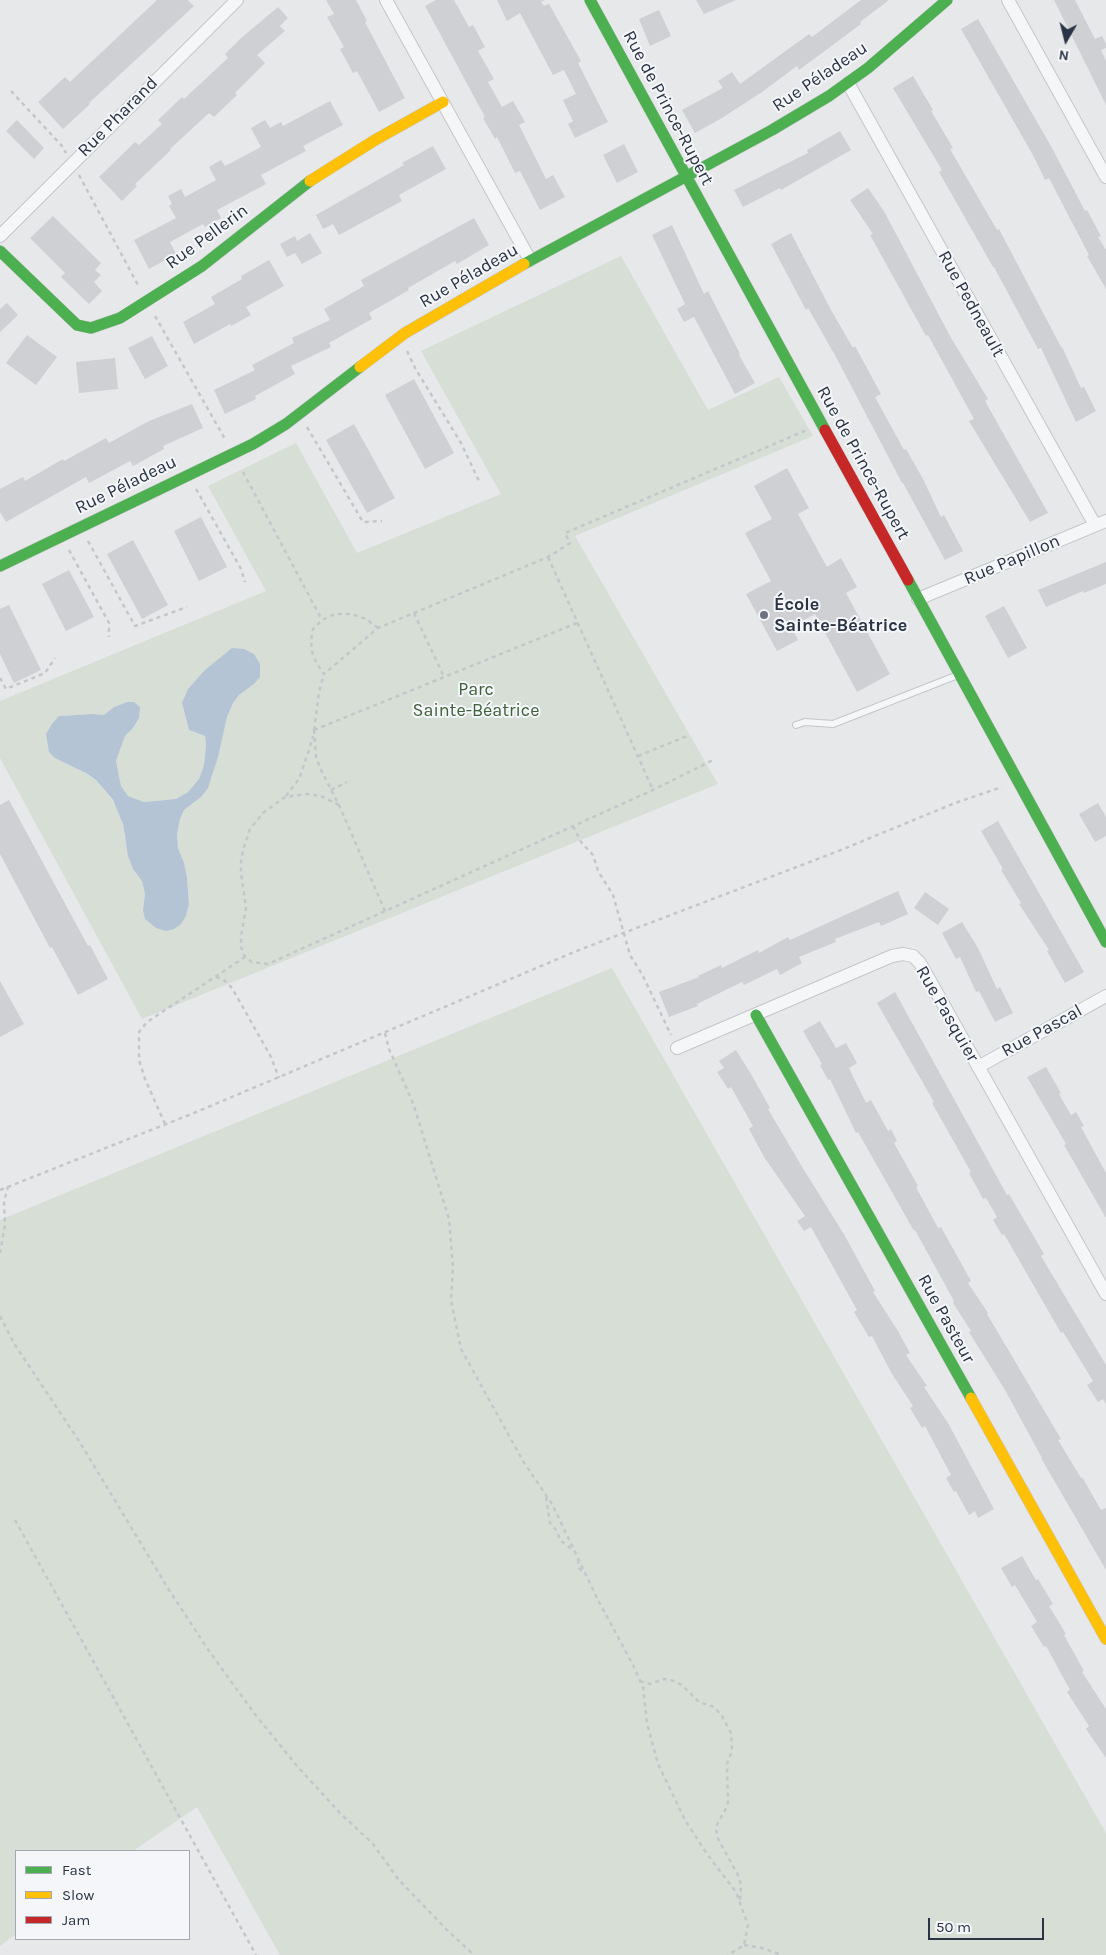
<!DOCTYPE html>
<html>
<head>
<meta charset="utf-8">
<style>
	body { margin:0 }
	#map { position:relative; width:1106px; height:1955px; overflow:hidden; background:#e6e8ea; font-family:Karla,sans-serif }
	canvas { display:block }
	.legend { position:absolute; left:15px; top:1850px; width:175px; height:90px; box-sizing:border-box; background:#f4f6f9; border:1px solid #a4a8b1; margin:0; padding:6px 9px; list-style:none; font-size:15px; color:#2b3445 }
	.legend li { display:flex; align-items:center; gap:10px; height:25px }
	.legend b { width:25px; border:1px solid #a4a8b1 }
	.north { position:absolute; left:1041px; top:15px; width:50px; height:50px; -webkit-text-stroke:4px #f4f6f9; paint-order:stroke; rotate:188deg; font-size:14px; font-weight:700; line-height:20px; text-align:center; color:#2b3445 }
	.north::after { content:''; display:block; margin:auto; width:18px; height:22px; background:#2b3445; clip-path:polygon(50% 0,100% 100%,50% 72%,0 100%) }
	.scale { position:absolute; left:928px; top:1918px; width:116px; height:22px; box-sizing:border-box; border:2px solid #2b3445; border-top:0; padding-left:6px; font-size:15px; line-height:18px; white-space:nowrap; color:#2b3445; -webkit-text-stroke:4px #f4f6f9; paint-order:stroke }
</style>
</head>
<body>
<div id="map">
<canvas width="1106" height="1955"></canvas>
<ul class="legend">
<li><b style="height:6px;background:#4caf50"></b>Fast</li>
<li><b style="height:6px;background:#ffc107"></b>Slow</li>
<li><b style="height:6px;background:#c62828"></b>Jam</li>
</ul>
<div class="north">N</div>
<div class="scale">50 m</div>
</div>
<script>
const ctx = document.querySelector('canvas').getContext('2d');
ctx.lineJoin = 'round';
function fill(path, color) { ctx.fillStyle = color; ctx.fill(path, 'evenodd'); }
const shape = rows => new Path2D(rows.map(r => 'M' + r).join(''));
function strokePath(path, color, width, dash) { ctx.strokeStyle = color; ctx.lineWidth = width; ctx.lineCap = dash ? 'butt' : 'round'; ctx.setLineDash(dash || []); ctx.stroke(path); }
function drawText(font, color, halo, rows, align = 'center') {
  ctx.font = font + ' Karla,sans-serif'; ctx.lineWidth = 4; ctx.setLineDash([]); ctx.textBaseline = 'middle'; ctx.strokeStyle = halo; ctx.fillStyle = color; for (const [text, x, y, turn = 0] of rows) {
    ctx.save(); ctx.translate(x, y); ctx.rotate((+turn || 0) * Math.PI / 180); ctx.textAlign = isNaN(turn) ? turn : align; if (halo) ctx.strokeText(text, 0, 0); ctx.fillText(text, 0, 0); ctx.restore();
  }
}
fill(shape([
	[621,256,708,410,779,377,813,436,575,536,718,784,142,1019,0,758,0,701,266,591,208,486,296,443,357,553,501,494,421,351],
	[254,684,239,695,233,703,227,717,212,777,201,797,184,810,180,819,177,834,178,848,184,863,187,877,189,904,186,916,181,924,143,910,145,894,142,881,133,869,124,836,123,824,118,810,112,800,96,780,79,769,59,716,92,714,104,715,114,707,127,702,133,728,125,736,116,761,121,786,128,796,144,802,176,799,188,792,199,779,204,765,206,746,205,736,189,730,182,703],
	[612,968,1106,1833,1106,1955,280,1955,197,1807,133,1851,16,1851,16,1934,0,1946,0,1220]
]), '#d6ded6');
fill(shape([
	[232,648,244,649,254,654,260,664,260,677,254,684,239,695,233,703,227,717,218,757,208,788,201,797,184,810,180,819,177,834,178,848,184,863,187,877,189,904,186,916,181,924,174,929,166,931,156,928,145,919,143,910,145,894,142,881,133,869,128,856,123,824,113,800,96,780,86,773,55,758,49,752,46,734,52,724,59,716,92,714,104,715,114,707,127,702,134,702,140,707,139,718,133,728,125,736,116,761,121,786,128,796,144,802,176,799,188,792,199,779,204,765,206,746,205,736,189,730,182,703,188,689,205,670]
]), '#b4c4d5');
fill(shape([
	[157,0,188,0,194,6,89,103,90,104,63,129,38,102,65,77,70,82],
	[326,0,356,0,367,21,365,22,405,98,379,112,357,71,353,73,340,49,344,47,327,17,334,14],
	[436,0,454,0,469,27,473,25,485,47,478,51,494,79,488,82,502,107,513,101,525,122,519,125,546,179,553,175,565,197,540,210,520,171,515,173,497,137,495,139,483,118,485,117,425,6],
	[497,0,545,0,541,2,544,6,549,4,581,61,578,63,608,122,575,138,568,124,573,121,563,100,576,94,564,70,553,75,520,13,507,21],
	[696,0,736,0,704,14],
	[861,0,889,0,860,22,861,24,799,70,797,66,762,92,722,118,695,133,682,110,723,88,718,81,732,72,740,84,809,34,812,37],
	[1054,0,1075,0,1095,39,1102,36,1106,44,1106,48,1101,50,1106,61,1106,105],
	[278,7,288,18,280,26,285,31,257,55,265,63,235,93,237,95,214,117,209,113,170,149,171,150,135,184,137,186,122,201,99,177,135,142,139,145,162,124,158,120,182,97,184,99,228,58,225,54,240,39],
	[659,10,671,36,650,46,639,19],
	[978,19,1052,148,1085,211,1087,210,1101,236,1098,237,1106,250,1106,289,1087,256,1089,255,1049,178,1045,180,1034,157,961,29],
	[913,76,933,110,931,111,953,148,950,149,997,230,999,229,1061,347,1062,347,1081,388,1084,387,1096,411,1076,422,1041,348,1038,349,994,267,993,267,939,172,942,170,893,88],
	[330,101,343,125,303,146,306,151,261,175,266,184,217,210,221,218,205,227,203,224,170,242,176,254,149,269,134,240,176,218,169,206,172,204,168,196,181,189,185,197,216,180,209,167,221,160,225,166,261,147,251,128,265,120,270,128,281,122,283,126],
	[17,120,44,148,34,159,6,131],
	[840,131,851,150,781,190,780,188,743,207,734,190,808,153,807,150],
	[624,144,638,172,617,183,603,155],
	[433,146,446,169,399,195,402,201,339,235,333,224,323,229,316,215,404,165,402,163],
	[868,188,885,213,950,336,988,399,985,401,1048,513,1030,522,969,421,974,419,928,335,926,336,870,235,873,234,850,200],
	[53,216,101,263,95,270,101,275,94,282,102,291,89,304,61,277,65,273,30,238],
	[474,218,489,245,457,264,455,261,408,288,409,290,369,313,372,319,329,343,331,347,291,366,295,374,255,396,256,399,225,414,214,390,255,370,252,365,294,343,292,338,330,320,324,309,364,286,361,280],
	[672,225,704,294,708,291,740,354,739,355,755,383,735,394,694,317,684,322,677,309,685,304,652,235],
	[310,233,322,253,302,264,295,253,287,257,280,244,295,236,297,241],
	[791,233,831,310,853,348,855,346,881,394,875,397,904,450,906,449,923,479,941,517,944,515,963,551,945,560,903,483,902,483,836,357,808,308,806,310,771,244],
	[269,260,284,286,246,307,251,315,231,326,230,324,194,344,183,322,215,304,211,297,242,279,241,276],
	[7,303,18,315,0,332,0,309],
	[27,335,57,357,36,385,6,363],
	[152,336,168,366,145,379,128,348],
	[115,358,118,389,79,393,76,362],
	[414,379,454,453,425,469,385,395],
	[192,404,203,428,163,446,164,449,133,466,130,461,89,483,86,477,6,522,0,512,0,489,23,477,25,481,63,459,64,461,106,438,109,443,149,421],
	[354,424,395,498,367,513,326,440],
	[787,468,809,508,798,514,827,567,841,558,857,587,846,593,890,674,857,692,815,614,791,627,798,640,777,651,746,594,771,581,745,533,772,519,754,486],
	[201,517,227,567,199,581,174,531],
	[133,540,168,605,142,619,107,554],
	[1106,562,1106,584,1084,593,1083,591,1046,607,1038,590],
	[69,570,94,617,66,631,42,584],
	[9,605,41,670,14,683,0,654,0,609],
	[1004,606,1027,648,1008,658,985,616],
	[9,800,88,946,90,945,108,979,78,995,52,947,50,948,0,854,0,805],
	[1098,803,1106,817,1106,836,1095,842,1079,814],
	[998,821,1084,972,1065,983,1047,951,1049,950,1019,904,1021,903,1001,870,1003,869,981,831],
	[898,891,908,914,881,926,879,922,835,939,836,942,799,957,802,963,780,975,777,969,744,985,742,982,697,1004,698,1006,669,1017,659,992,699,977,698,976,721,965,722,968,758,950,759,953,788,937,790,940],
	[925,892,949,909,938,925,914,908],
	[962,922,978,948,997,989,1000,987,1013,1013,995,1022,979,991,976,992,960,957,956,959,942,933],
	[0,981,24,1024,0,1037],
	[895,992,1007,1195,1009,1194,1044,1254,1041,1256,1106,1365,1106,1404,1103,1399,1098,1402,1087,1385,1093,1381,1063,1332,1061,1333,1004,1234,1002,1235,993,1220,997,1217,986,1198,983,1199,969,1173,971,1172,932,1103,934,1102,877,1003],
	[820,1021,836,1048,846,1043,857,1063,849,1068,866,1103,871,1100,888,1131,891,1129,897,1141,894,1143,918,1186,916,1187,938,1228,941,1227,971,1281,968,1283,988,1313,987,1314,1061,1439,1058,1440,1081,1478,1082,1477,1101,1510,1106,1508,1106,1570,1041,1458,1042,1458,1005,1390,969,1332,971,1331,953,1303,954,1301,915,1230,914,1231,858,1132,856,1133,830,1079,828,1080,820,1065,822,1064,803,1031],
	[736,1050,751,1074,770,1108,768,1109,801,1165,845,1236,875,1291,873,1292,898,1331,910,1353,906,1355,927,1386,924,1387,948,1423,994,1509,978,1518,975,1511,969,1515,956,1491,954,1492,946,1478,951,1475,925,1426,922,1428,910,1408,913,1406,892,1374,872,1336,869,1337,854,1312,857,1310,811,1227,804,1231,797,1221,805,1216,764,1157,749,1129,753,1126,731,1087,728,1089,717,1072,724,1068,719,1061],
	[1046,1067,1061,1093,1059,1094,1071,1115,1076,1112,1084,1126,1081,1127,1106,1173,1106,1218,1064,1145,1066,1144,1027,1077],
	[1022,1556,1036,1580,1038,1579,1053,1604,1049,1606,1066,1634,1064,1635,1084,1671,1082,1672,1106,1709,1106,1758,1086,1729,1089,1726,1067,1692,1070,1690,1046,1646,1044,1647,1031,1626,1037,1622,1015,1585,1012,1587,1001,1568]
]), '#ced0d3');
const lane = shape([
	[796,725,805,722,833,724,958,675]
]);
const street = shape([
	[386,0,530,260],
	[1008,0,1106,177],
	[848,83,1095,525],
	[0,236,237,0],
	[918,599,1106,521],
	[677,1048,892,956,903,954,913,956,920,963,1106,1294],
	[978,1067,1106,996]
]);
const fast = shape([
	[590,0,825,430],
	[0,251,77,325,91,328,120,318,202,266,310,181],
	[524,264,772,130,829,96,868,68,947,0],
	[0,566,253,444,286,424,360,367],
	[908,580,1106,942],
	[756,1015,971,1398]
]);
const slow = shape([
	[310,181,375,140,443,102],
	[360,367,405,333,524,264],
	[971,1398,1106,1639]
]);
const jam = shape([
	[825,430,908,580]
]);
strokePath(lane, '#c4c6c8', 8);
strokePath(street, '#c4c6c8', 14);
strokePath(fast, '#c4c6c8', 12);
strokePath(slow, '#c4c6c8', 12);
strokePath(jam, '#c4c6c8', 12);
strokePath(shape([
	[11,91,62,146,66,153],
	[79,175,139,287],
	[155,316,225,439],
	[407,351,415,368,461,443,479,481],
	[307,427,363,522,382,521],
	[243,472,322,620],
	[196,489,241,569,245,582],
	[88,541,135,626,187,607],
	[69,550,109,623,109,637],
	[548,557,653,790],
	[414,613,444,677],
	[378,628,366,619,351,614,335,614,322,620,313,629,311,641,312,652,317,664,324,674,378,628,548,557,570,543,565,533,807,430],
	[0,678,6,689,45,673,55,658],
	[314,730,577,623],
	[314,730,316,757,321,770,339,805,385,911],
	[314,730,319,692,324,674],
	[638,756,687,736],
	[331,790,347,782],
	[286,796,299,779,309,750,313,736],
	[339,805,321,796,307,794,285,797,263,813,250,829,243,850,241,862,241,873,246,908,241,937,241,947,245,957,252,962,268,964,653,790,715,759],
	[573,826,581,842,593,855,598,871,613,895,630,955,642,974,671,1035],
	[216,977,223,979,232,988,271,1057,279,1078],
	[385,1033,389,1049,413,1103,449,1219,453,1266,451,1300,461,1349,523,1461,552,1504,598,1600,633,1665,643,1687,647,1723,658,1764,685,1820,707,1854,736,1892,748,1925,744,1945,728,1955],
	[165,1124,145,1079,139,1060,139,1032,147,1022,245,957],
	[0,1190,194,1113,579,950,836,852,955,803,1002,787],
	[0,1253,5,1225,4,1201,8,1187],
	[0,1316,15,1345,79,1441,169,1590,209,1651,254,1713,297,1766,340,1813,373,1844,398,1879,446,1929,474,1955],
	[546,1497,550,1523,556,1530,561,1541,572,1549],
	[15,1520,256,1955],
	[578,1560,579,1568,583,1572],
	[640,1681,650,1684,664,1679,674,1681,682,1685,699,1702,714,1707,722,1716,731,1733,732,1751,727,1764,728,1802,724,1813,718,1822,716,1829,718,1839,739,1877,741,1885,740,1902],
	[744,1945,762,1948,782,1955]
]), '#c5c6ca', 2.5, [4, 4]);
strokePath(lane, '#f5f6f7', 6);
strokePath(street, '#f5f6f7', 12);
strokePath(fast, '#4caf50', 11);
strokePath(slow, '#ffc107', 11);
strokePath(jam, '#c62828', 11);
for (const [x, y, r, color] of [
	[764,615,5,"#6c737f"]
]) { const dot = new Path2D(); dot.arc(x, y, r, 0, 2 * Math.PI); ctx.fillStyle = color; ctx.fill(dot); strokePath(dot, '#f4f6f9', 2); }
drawText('18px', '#2b3445', '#f4f6f9', [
	["Rue Péladeau",820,77,-34],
	["Rue de Prince-Rupert",668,108,62],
	["Rue Pharand",118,117,-45],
	["Rue Pellerin",207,237,-36],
	["Rue Péladeau",469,276,-30],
	["Rue Pedneault",971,304,61],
	["Rue de Prince-Rupert",863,463,61],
	["Rue Péladeau",126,485,-26],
	["Rue Papillon",1012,560,-23],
	["Rue Pasquier",947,1014,60],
	["Rue Pascal",1042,1031,-29],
	["Rue Pasteur",946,1319,61]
]);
drawText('bold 18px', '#2b3445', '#f4f6f9', [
	["École",774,605],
	["Sainte-Béatrice",774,626]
], 'left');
drawText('18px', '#3f6138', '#f4f6f9', [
	["Parc",476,690],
	["Sainte-Béatrice",476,711]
]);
</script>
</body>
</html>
